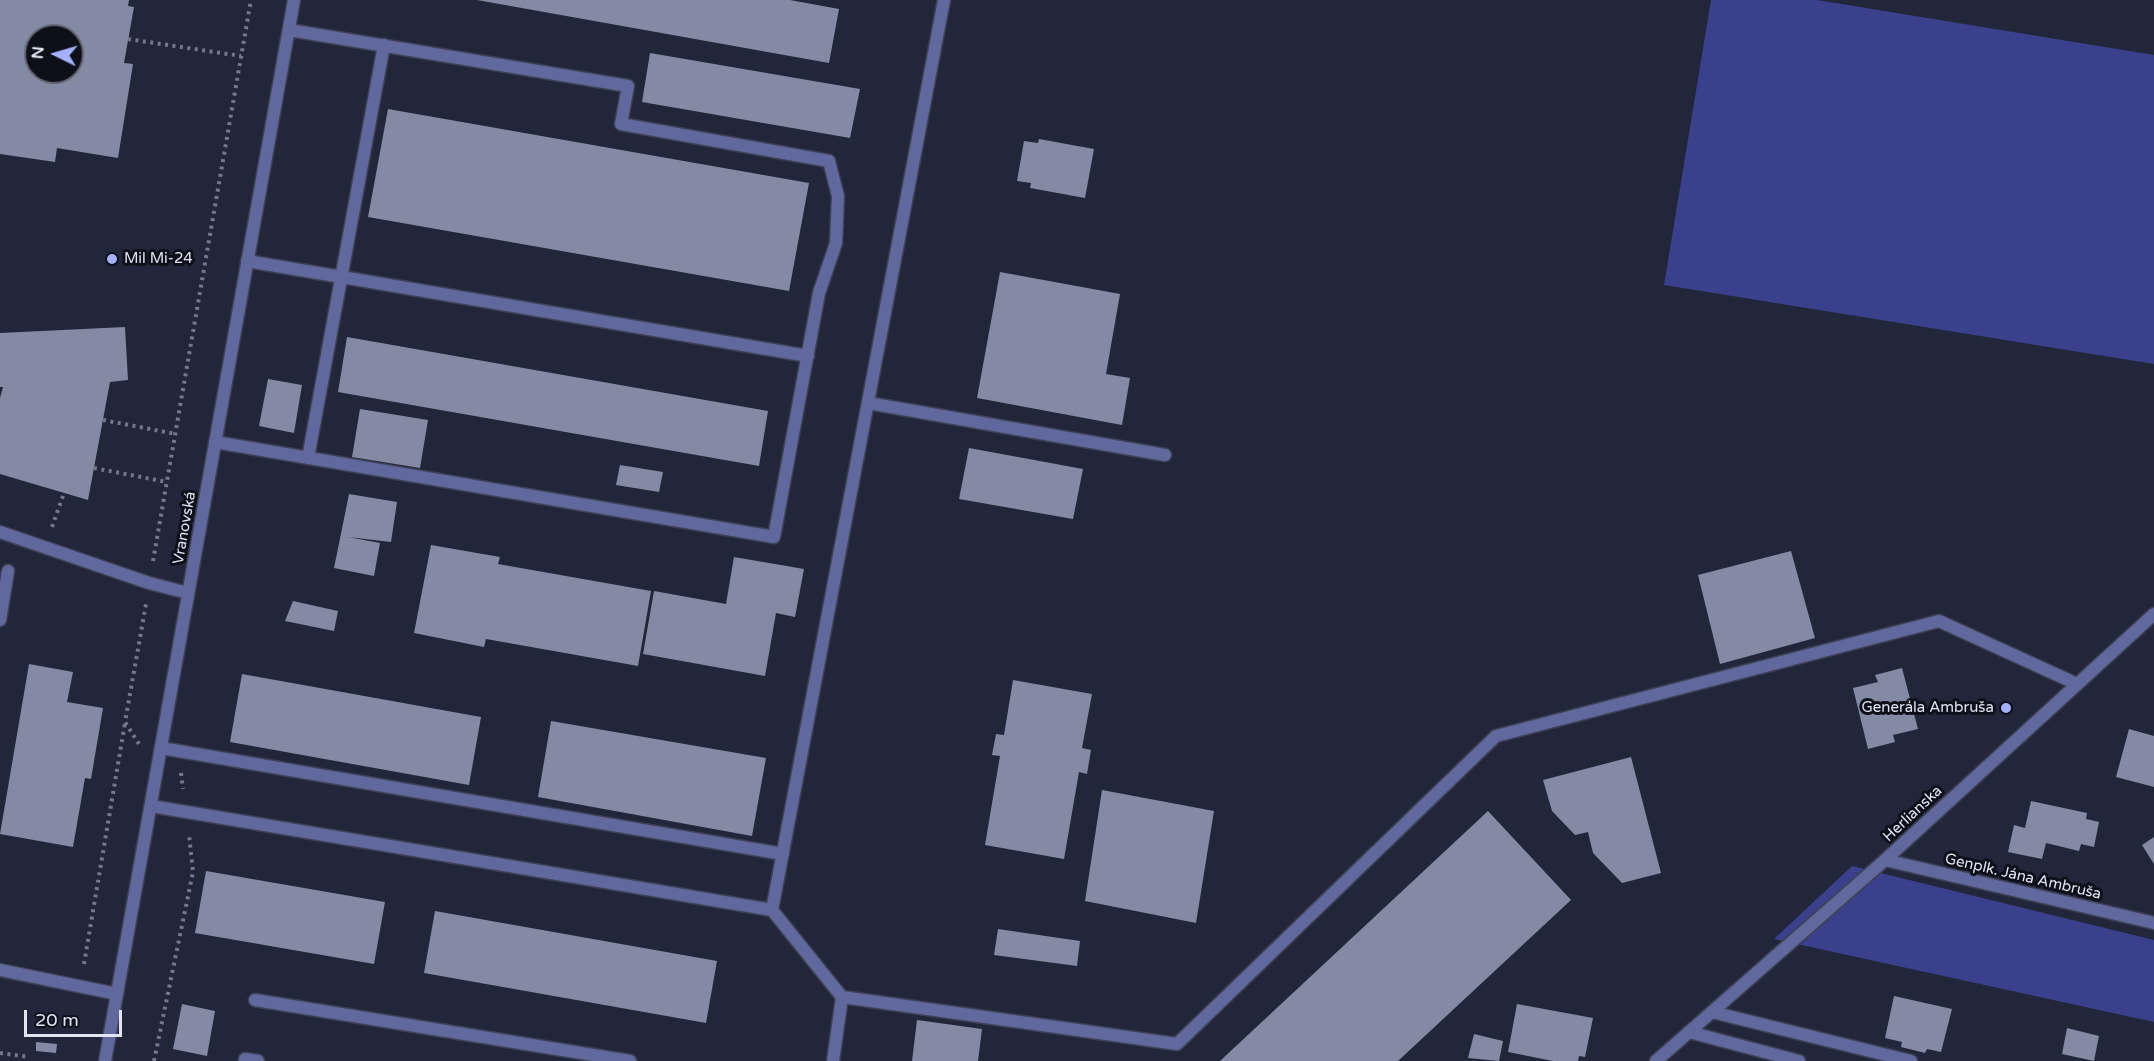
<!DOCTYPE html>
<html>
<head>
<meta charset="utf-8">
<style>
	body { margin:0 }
	#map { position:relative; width:2154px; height:1061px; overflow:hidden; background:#22263b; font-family:"Varela Round",sans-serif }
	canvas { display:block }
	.north { position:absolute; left:24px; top:24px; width:60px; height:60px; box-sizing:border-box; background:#0e1019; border:2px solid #626570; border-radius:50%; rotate:275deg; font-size:16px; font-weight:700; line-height:24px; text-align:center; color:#e1e4f3 }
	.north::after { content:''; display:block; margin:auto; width:21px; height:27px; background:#a5b1fc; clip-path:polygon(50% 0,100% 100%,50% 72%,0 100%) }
	.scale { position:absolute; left:24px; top:1010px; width:98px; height:27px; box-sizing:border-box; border:3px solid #e1e4f3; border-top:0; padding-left:8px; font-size:18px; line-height:21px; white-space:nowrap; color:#e1e4f3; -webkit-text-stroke:4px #0e1019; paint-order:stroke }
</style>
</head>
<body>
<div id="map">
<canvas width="2154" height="1061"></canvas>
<div class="north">N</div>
<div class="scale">20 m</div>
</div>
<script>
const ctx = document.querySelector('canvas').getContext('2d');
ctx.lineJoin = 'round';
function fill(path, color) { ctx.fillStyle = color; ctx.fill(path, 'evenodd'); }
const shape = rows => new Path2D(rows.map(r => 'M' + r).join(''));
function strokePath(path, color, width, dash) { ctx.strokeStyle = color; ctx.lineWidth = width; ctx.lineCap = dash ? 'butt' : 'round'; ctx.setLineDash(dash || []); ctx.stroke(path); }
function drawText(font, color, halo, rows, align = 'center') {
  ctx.font = font + ' "Varela Round",sans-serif'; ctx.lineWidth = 6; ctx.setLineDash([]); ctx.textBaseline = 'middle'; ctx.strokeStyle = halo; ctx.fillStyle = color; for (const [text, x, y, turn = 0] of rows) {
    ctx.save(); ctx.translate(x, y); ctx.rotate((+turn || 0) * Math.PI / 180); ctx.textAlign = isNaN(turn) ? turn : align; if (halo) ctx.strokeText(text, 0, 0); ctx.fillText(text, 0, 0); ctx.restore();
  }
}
fill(shape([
	[1711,0,1817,0,2154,55,2154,364,1664,285],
	[1852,866,2154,940,2154,1022,1774,939]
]), '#3a408b');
fill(shape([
	[0,0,129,0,128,6,134,7,124,63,133,64,118,158,57,148,55,162,0,154],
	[36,36,72,36,72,72,36,72],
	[477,0,790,0,839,9,829,63],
	[650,53,860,89,850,138,642,102],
	[388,109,809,183,789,291,368,217],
	[1039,139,1094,149,1085,198,1030,188,1031,183,1017,181,1024,141,1038,143],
	[1000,272,1120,294,1106,374,1130,378,1122,425,977,398],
	[125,327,128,380,110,382,88,500,0,474,0,398,3,387,0,387,0,333],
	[347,337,768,411,759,466,338,392],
	[268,379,302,385,294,433,259,426],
	[360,409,428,420,420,468,352,457],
	[969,448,1083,469,1073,519,959,499],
	[620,465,663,472,659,492,616,485],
	[349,494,397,502,391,542,348,537,380,543,374,576,334,568],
	[431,545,500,557,498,564,651,591,638,666,486,639,484,647,414,633],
	[1791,551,1815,638,1720,664,1698,575],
	[734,557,804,569,795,617,776,613,765,676,643,654,654,591,726,604],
	[293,601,338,611,334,631,285,621],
	[29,664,73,672,67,702,103,708,91,779,85,778,73,847,0,834],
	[1902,668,1918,729,1893,735,1895,742,1868,749,1853,688,1878,682,1875,675],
	[242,674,481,717,469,785,230,742],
	[1013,680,1092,694,1082,748,1091,750,1087,774,1079,772,1064,859,985,845,1000,756,992,755,996,734,1004,735],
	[551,721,766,758,752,836,538,797],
	[2129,729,2154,736,2154,787,2116,777],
	[1631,757,1661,873,1622,883,1593,853,1588,832,1575,835,1552,811,1543,780],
	[1102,790,1214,811,1196,923,1085,901],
	[2031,801,2087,813,2086,819,2099,822,2094,847,2081,844,2079,851,2046,843,2042,859,2008,852,2014,825,2025,828],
	[1488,811,1571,900,1398,1061,1220,1061],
	[2154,837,2154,864,2142,845],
	[206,871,385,902,374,964,195,933],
	[435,911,717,961,706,1023,424,973],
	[998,929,1080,941,1077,966,994,955],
	[1894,996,1952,1009,1941,1052,1927,1049,1925,1053,1901,1047,1902,1042,1885,1038],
	[182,1004,215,1011,207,1056,173,1049],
	[1517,1004,1593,1018,1585,1057,1579,1056,1578,1061,1553,1061,1508,1052],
	[917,1020,982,1029,978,1061,912,1061],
	[2067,1028,2099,1036,2094,1061,2062,1054],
	[1474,1034,1503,1041,1499,1061,1468,1058],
	[36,1042,57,1044,56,1053,36,1051]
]), '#848aa4');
const service = shape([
	[247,261,808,356],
	[868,403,1165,455],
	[215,442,774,537,819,293,836,243,838,196,829,161,621,124,628,86,289,30],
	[308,458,384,45],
	[0,532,149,583,188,593],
	[0,620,8,571],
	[161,748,783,854],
	[151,806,772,910],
	[0,970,117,994],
	[842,997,1177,1044,1496,736,1939,621,2077,684],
	[255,1000,630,1061],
	[1712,1012,1911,1061],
	[245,1059,258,1061],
	[833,1061,842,997,772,910,944,0]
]);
const minor = shape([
	[1885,860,2154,923],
	[1689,1032,1799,1061],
	[105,1061,294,0]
]);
const tertiary = shape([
	[1656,1061,1885,860,2154,614]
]);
strokePath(service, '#3d4155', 15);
strokePath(minor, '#3d4155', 15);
strokePath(tertiary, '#3d4155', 15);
strokePath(shape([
	[128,39,241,56],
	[103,420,176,434],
	[94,468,167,482],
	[52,527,64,493],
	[153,561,251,0],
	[139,744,125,722,146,604],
	[181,773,183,789],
	[84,964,125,723],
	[0,1053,29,1057],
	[154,1061,193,872,189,835]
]), '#74788a', 4, [3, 4.5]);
strokePath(service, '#60689d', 12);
strokePath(minor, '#60689d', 12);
strokePath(tertiary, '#60689d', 12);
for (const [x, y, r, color] of [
	[112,259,6,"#a5b1fc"],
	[2006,708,6,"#a5b1fc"]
]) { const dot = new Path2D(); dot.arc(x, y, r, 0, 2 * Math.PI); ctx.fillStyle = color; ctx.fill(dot); strokePath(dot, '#0e1019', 2); }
drawText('15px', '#e1e4f3', '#0e1019', [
	["Mil Mi-24",124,259],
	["Generála Ambruša",1994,708,"right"]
], 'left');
drawText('15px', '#e1e4f3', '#0e1019', [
	["Vranovská",185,528,-80],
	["Herlianska",1913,814,-43],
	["Genplk. Jána Ambruša",2023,877,13]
]);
</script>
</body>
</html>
